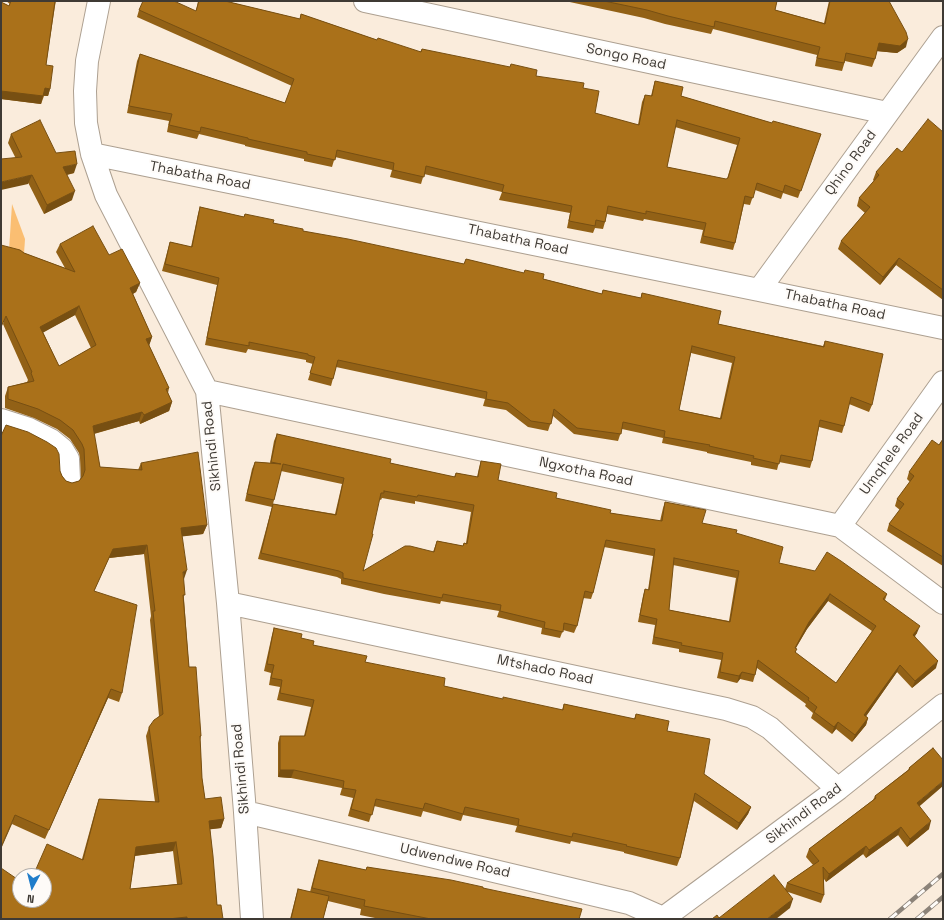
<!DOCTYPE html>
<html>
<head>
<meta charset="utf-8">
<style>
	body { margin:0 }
	#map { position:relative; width:944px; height:920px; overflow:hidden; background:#faecdc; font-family:"Space Grotesk",sans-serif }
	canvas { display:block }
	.frame { position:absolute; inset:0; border:2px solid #3f3a34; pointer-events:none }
	.north { position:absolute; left:12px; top:868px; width:40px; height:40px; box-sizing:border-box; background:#fefbf8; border:1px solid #b2aeaa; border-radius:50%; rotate:187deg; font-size:11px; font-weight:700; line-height:16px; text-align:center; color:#3f3a34 }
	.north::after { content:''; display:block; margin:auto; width:14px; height:18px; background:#207dca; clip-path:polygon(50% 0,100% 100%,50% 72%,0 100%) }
</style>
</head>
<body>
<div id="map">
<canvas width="944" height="920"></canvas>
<div class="frame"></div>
<div class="north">N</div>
</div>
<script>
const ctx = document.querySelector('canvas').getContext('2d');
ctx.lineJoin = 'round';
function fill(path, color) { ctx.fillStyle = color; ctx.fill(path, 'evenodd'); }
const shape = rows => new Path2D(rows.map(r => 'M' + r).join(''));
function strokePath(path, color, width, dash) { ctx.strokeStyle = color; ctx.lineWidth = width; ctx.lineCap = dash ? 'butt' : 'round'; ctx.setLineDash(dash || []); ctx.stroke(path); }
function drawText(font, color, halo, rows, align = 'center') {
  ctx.font = font + ' "Space Grotesk",sans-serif'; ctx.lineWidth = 4; ctx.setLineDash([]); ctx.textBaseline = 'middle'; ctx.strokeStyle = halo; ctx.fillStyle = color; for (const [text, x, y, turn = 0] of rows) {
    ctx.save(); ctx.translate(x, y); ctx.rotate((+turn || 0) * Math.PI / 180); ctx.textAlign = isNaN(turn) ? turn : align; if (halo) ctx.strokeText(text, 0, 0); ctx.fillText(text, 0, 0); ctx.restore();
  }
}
fill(shape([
	[12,204,25,239,24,254,9,250]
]), '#fabe72');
const minor = shape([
	[99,1,87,61,85,91,86,123,92,154,106,195,207,391,228,603,245,812,252,919],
	[365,1,887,113],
	[92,154,759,290,943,328],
	[759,290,943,37],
	[207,391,840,526,943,603],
	[1,420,29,429,51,440,62,449,68,459,69,479],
	[840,526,943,382],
	[228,603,726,709,752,717,770,728,838,789],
	[245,812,587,893,629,903,663,918],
	[662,919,838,789,943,705]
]);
strokePath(minor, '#ada091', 24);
strokePath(minor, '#fff', 22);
const rail = shape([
	[890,919,943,874],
	[917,919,943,897]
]);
strokePath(rail, '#8c8379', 4.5);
strokePath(rail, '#fefbf8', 3, [9]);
fill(shape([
	[6,1,56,1,55,6,46,65,50,89,48,96,44,96,41,104,1,99,1,2,9,6,10,4],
	[198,1,225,1,300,19,301,14,377,40,420,52,422,49,536,76,583,88,595,113,638,125,642,102,645,95,651,96,653,88,655,81,681,96,772,123,821,134,798,198,783,193,781,199,755,190,750,205,744,204,735,243,733,250,700,243,703,230,644,219,643,221,607,214,605,222,603,229,595,228,593,233,567,228,570,213,499,200,502,192,424,174,421,184,390,177,392,170,335,157,332,167,304,161,304,159,245,146,245,145,199,134,197,139,167,132,169,121,127,113,137,61,140,54,285,103,292,86,137,17,139,10,196,11],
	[675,127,737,145,727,179,726,179,667,167],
	[565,1,777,1,775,10,824,23,829,1,889,1,906,47,897,53,877,51,875,59,872,67,845,61,842,71,815,66,817,55,713,29,711,34,665,24,644,18],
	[943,132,943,300,896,265,880,285,838,249,841,241,865,213,857,206,859,198,874,181,873,180,876,172,902,152],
	[11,134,56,153,74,173,67,175,72,200,44,214,8,143],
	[200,207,244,217,245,214,273,223,303,231,464,264,466,259,602,294,603,290,641,298,642,293,718,324,823,346,825,341,872,405,869,412,849,404,844,426,842,433,819,427,812,461,810,468,779,462,777,470,751,465,751,462,707,453,707,452,662,443,663,438,622,429,618,441,574,434,553,416,548,431,528,427,506,410,483,406,485,399,336,367,331,386,308,380,313,364,306,362,306,360,248,349,246,353,205,345,217,285,162,271,168,249,170,242,191,247,198,214],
	[691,353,732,363,720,418,679,410],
	[60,244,109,255,140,283,136,292,133,294,152,337,149,345,169,388,168,393,172,402,169,411,140,424,139,421,94,434,100,467,138,470,141,463,207,525,203,534,182,536,184,599,189,667,201,736,200,740,202,778,205,799,224,819,221,828,210,829,217,905,223,919,1,919,20,900,82,859,96,808,99,799,155,802,146,736,149,727,159,716,150,620,151,616,144,554,109,558,94,591,122,693,119,702,108,698,45,839,12,824,60,471,62,476,66,481,72,483,79,481,81,478,80,458,79,453,70,439,57,429,34,418,5,408,5,396,8,387,27,382,28,380,3,324,24,253,65,268,56,252],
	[75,315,91,348,59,366,43,332],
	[173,851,177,884,130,889,135,856],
	[277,434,390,463,454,477,456,473,477,477,479,468,481,461,498,480,556,498,610,513,660,521,663,508,665,502,702,523,736,533,779,563,887,594,885,600,917,633,915,636,936,668,912,688,897,672,866,716,868,718,866,725,852,742,836,729,832,734,811,718,813,713,805,706,806,704,757,668,753,682,740,679,737,683,717,678,721,660,679,652,679,649,652,644,655,625,638,622,643,596,645,589,648,590,653,556,604,547,593,593,591,599,583,598,577,626,574,633,563,630,560,638,541,634,542,628,497,617,499,611,441,601,440,604,384,594,341,584,341,579,337,577,258,559,272,507,245,501,252,469,255,462,270,463,274,441],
	[281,471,342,484,335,514,273,504],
	[382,498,415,504,415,501,471,512,466,543,464,543,463,546,437,541,433,552,363,571,379,499,381,500],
	[673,565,736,578,729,621,669,610],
	[828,601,872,631,836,683,796,653,796,648,807,629],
	[943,439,943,566,887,531,889,524,900,510,895,506,897,499,910,482,907,479,909,472,939,445],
	[274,628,301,638,313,645,365,662,444,686,502,699,562,710,564,704,634,719,636,714,667,731,704,774,751,807,748,814,737,830,694,801,680,858,677,866,624,853,624,852,571,841,570,844,515,832,517,826,463,815,461,821,423,811,421,817,374,806,369,822,348,816,353,798,340,795,342,788,291,778,278,777,278,743,280,736,304,736,311,707,277,700,280,687,269,685,271,673,264,671,272,635],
	[933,748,919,806,929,829,907,847,898,835,866,858,863,854,826,882,824,879,824,895,821,903,788,892,790,908,719,918,785,889,787,883,813,865,806,857,809,849,873,800,875,796,908,770,909,768],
	[319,860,366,870,367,867,483,888,579,919,380,919,360,915,361,909,328,901,323,919,290,919,296,896,298,889,310,892,316,869]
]), '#926116');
fill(shape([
	[908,39,906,47,897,53,876,51,879,43],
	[45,88,50,89,48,96,42,95],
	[1,91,43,96,41,104,1,99],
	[77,164,74,173,60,176,63,167],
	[32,175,28,184,1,190,1,182],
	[75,191,72,200,44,214,47,205],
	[899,258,896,265,880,285,883,277],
	[140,283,136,292,127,297,130,288],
	[79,306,75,315,37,336,40,327],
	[152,337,149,346,146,339],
	[172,402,169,411,140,424,144,415],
	[142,412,139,421,89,435,93,426],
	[207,525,203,534,178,537,181,528],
	[147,545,144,554,109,558,90,600,94,591,113,549],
	[187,570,184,579,183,572],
	[830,594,828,601,807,629,792,654,795,648,809,622],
	[920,626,917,633,911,641,913,635],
	[938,661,936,668,912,688,915,681],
	[900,665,897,672,862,722,864,715],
	[742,672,740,679,737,683,739,676],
	[111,689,108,698,45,839,49,830],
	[868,718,866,725,852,742,855,735],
	[838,722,836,729,832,734,834,727],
	[280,770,294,770,291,778,278,777],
	[943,781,943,786,914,811,917,803],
	[751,807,748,814,737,830,739,823],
	[15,815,12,824,1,849,1,847],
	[224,819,221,828,205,830,209,821],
	[931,821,929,829,907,847,910,839],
	[901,827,898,835,866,858,869,850],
	[176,842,173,851,133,856,136,847],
	[866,846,863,854,826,882,829,874],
	[793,899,790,908,776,919,767,919],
	[187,917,186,919,168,919]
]), '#774f12');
const building = shape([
	[11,1,55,1,46,65,53,66,50,89,45,88,43,96,1,91,1,2,9,6,11,1],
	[143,1,174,1,196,11,199,1,225,1,300,19,301,14,377,40,378,38,421,52,422,49,510,67,511,64,537,70,536,76,584,83,583,88,599,91,595,113,639,125,645,95,652,96,655,81,683,87,681,96,772,123,773,121,821,134,801,191,785,185,783,192,757,183,753,198,745,196,735,243,703,236,706,223,646,211,646,214,608,206,605,222,596,220,595,226,569,221,572,206,502,192,504,185,426,166,424,177,393,170,394,163,337,150,335,160,307,154,307,152,248,139,248,138,201,127,200,132,169,125,172,114,129,106,140,54,285,103,294,79,139,10,143,1],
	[677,120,740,138,728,178,726,179,667,167,677,120],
	[604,1,777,1,775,10,825,24,830,1,889,1,906,32,908,39,900,46,879,43,875,59,846,53,844,63,817,58,820,47,715,21,714,27,668,16,647,10,604,1],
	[928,119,943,132,943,290,899,258,883,277,841,241,870,207,859,198,879,175,876,172,897,148,902,152,928,119],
	[40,120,56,153,75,151,77,164,63,167,75,191,47,205,32,175,1,182,1,159,22,157,11,134,40,120],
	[200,207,244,217,245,214,274,220,273,223,303,229,303,231,348,239,464,264,466,259,524,273,525,270,544,274,543,279,602,294,603,290,641,298,642,293,721,311,718,324,824,347,825,341,883,354,872,405,851,397,844,426,820,420,812,461,781,455,779,464,753,458,754,456,709,446,710,445,664,437,665,431,623,422,621,434,577,428,554,409,551,424,531,421,508,403,486,399,487,392,338,360,333,379,310,373,315,357,308,355,308,354,249,342,249,346,207,338,219,278,165,264,170,242,192,247,200,207],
	[692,346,735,357,721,419,679,410,692,346],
	[93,226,109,255,122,249,140,283,130,288,152,337,146,339,169,388,166,389,172,402,144,415,142,412,93,426,100,467,142,470,141,463,198,452,207,525,181,528,187,570,183,572,185,595,183,595,189,667,196,667,201,736,200,736,202,778,205,799,221,797,224,819,209,821,213,856,217,905,221,905,223,919,187,919,187,917,168,919,1,919,1,868,20,881,20,900,44,900,44,876,33,876,47,844,83,860,99,799,159,802,149,727,154,720,163,714,153,611,155,611,147,545,113,549,94,591,137,605,122,693,111,689,49,830,15,815,1,847,1,436,6,425,28,432,47,442,56,448,59,454,60,471,62,476,66,481,72,483,79,481,83,476,85,470,84,449,82,444,73,430,60,420,38,409,8,399,8,387,34,381,31,373,32,372,6,316,1,327,1,245,20,250,24,253,75,272,60,244,93,226],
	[79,306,96,345,59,366,40,327,79,306],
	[176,842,182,884,130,889,136,847,176,842],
	[277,434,391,459,390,463,455,477,456,473,478,477,481,461,501,464,498,480,557,493,556,498,611,510,610,513,662,521,665,502,706,510,702,523,737,530,736,533,783,547,779,563,815,571,827,552,841,561,887,594,883,599,920,626,913,635,938,661,915,681,900,665,864,715,868,718,855,735,838,722,834,727,814,712,817,707,808,700,809,698,758,660,755,675,742,672,739,676,720,672,723,653,681,645,682,643,654,637,657,619,640,615,645,589,649,590,655,549,606,540,593,593,585,591,577,626,564,623,563,632,544,628,545,622,500,611,501,605,443,594,442,598,387,587,343,578,343,573,339,571,261,553,273,504,336,515,344,478,283,464,274,500,247,494,255,462,281,464,271,462,277,434],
	[384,491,417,497,418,495,474,505,467,544,464,543,463,546,437,541,434,552,410,546,405,546,363,571,373,534,372,534,381,493,384,493,384,491],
	[674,558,739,571,730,622,669,610,674,558],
	[830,594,876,626,836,683,795,652,797,649,795,648,809,622,830,594],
	[943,439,943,557,889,524,904,504,897,499,914,476,909,472,932,440,939,445,943,439],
	[274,628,302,634,301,638,314,641,313,645,367,656,365,662,445,678,444,686,503,699,503,697,563,710,564,704,635,719,636,714,669,721,667,731,710,739,704,774,751,807,739,823,695,793,680,858,626,846,627,845,573,833,572,837,518,825,519,819,465,807,463,814,425,803,423,809,376,799,372,815,351,809,356,790,343,788,344,781,294,770,280,770,280,736,305,736,314,700,280,693,282,680,271,678,274,665,267,664,274,628],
	[933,748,943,760,943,781,917,803,931,821,910,839,901,827,869,850,866,846,829,874,823,867,824,895,787,883,819,861,809,849,876,798,875,796,910,769,909,768,933,748],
	[319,860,366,870,367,867,451,880,483,887,483,888,582,909,579,919,431,919,364,906,365,900,312,888,319,860],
	[774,875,793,899,767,919,712,919,717,915,719,918,774,875],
	[298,889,329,896,323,919,291,919,298,889]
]);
fill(building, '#aa711a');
strokePath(building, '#774f12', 1);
drawText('14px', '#3f3a34', '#fefbf8', [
	["Songo Road",626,57,12],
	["Qhino Road",851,163,-54],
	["Thabatha Road",200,176,11],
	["Thabatha Road",518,240,12],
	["Thabatha Road",835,305,12],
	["Sikhindi Road",212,446,-96],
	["Umqhele Road",892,454,-54],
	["Ngxotha Road",586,472,12],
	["Mtshado Road",545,670,12],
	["Sikhindi Road",241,769,-95],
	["Sikhindi Road",804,814,-37],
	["Udwendwe Road",455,861,13]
]);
</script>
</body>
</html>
